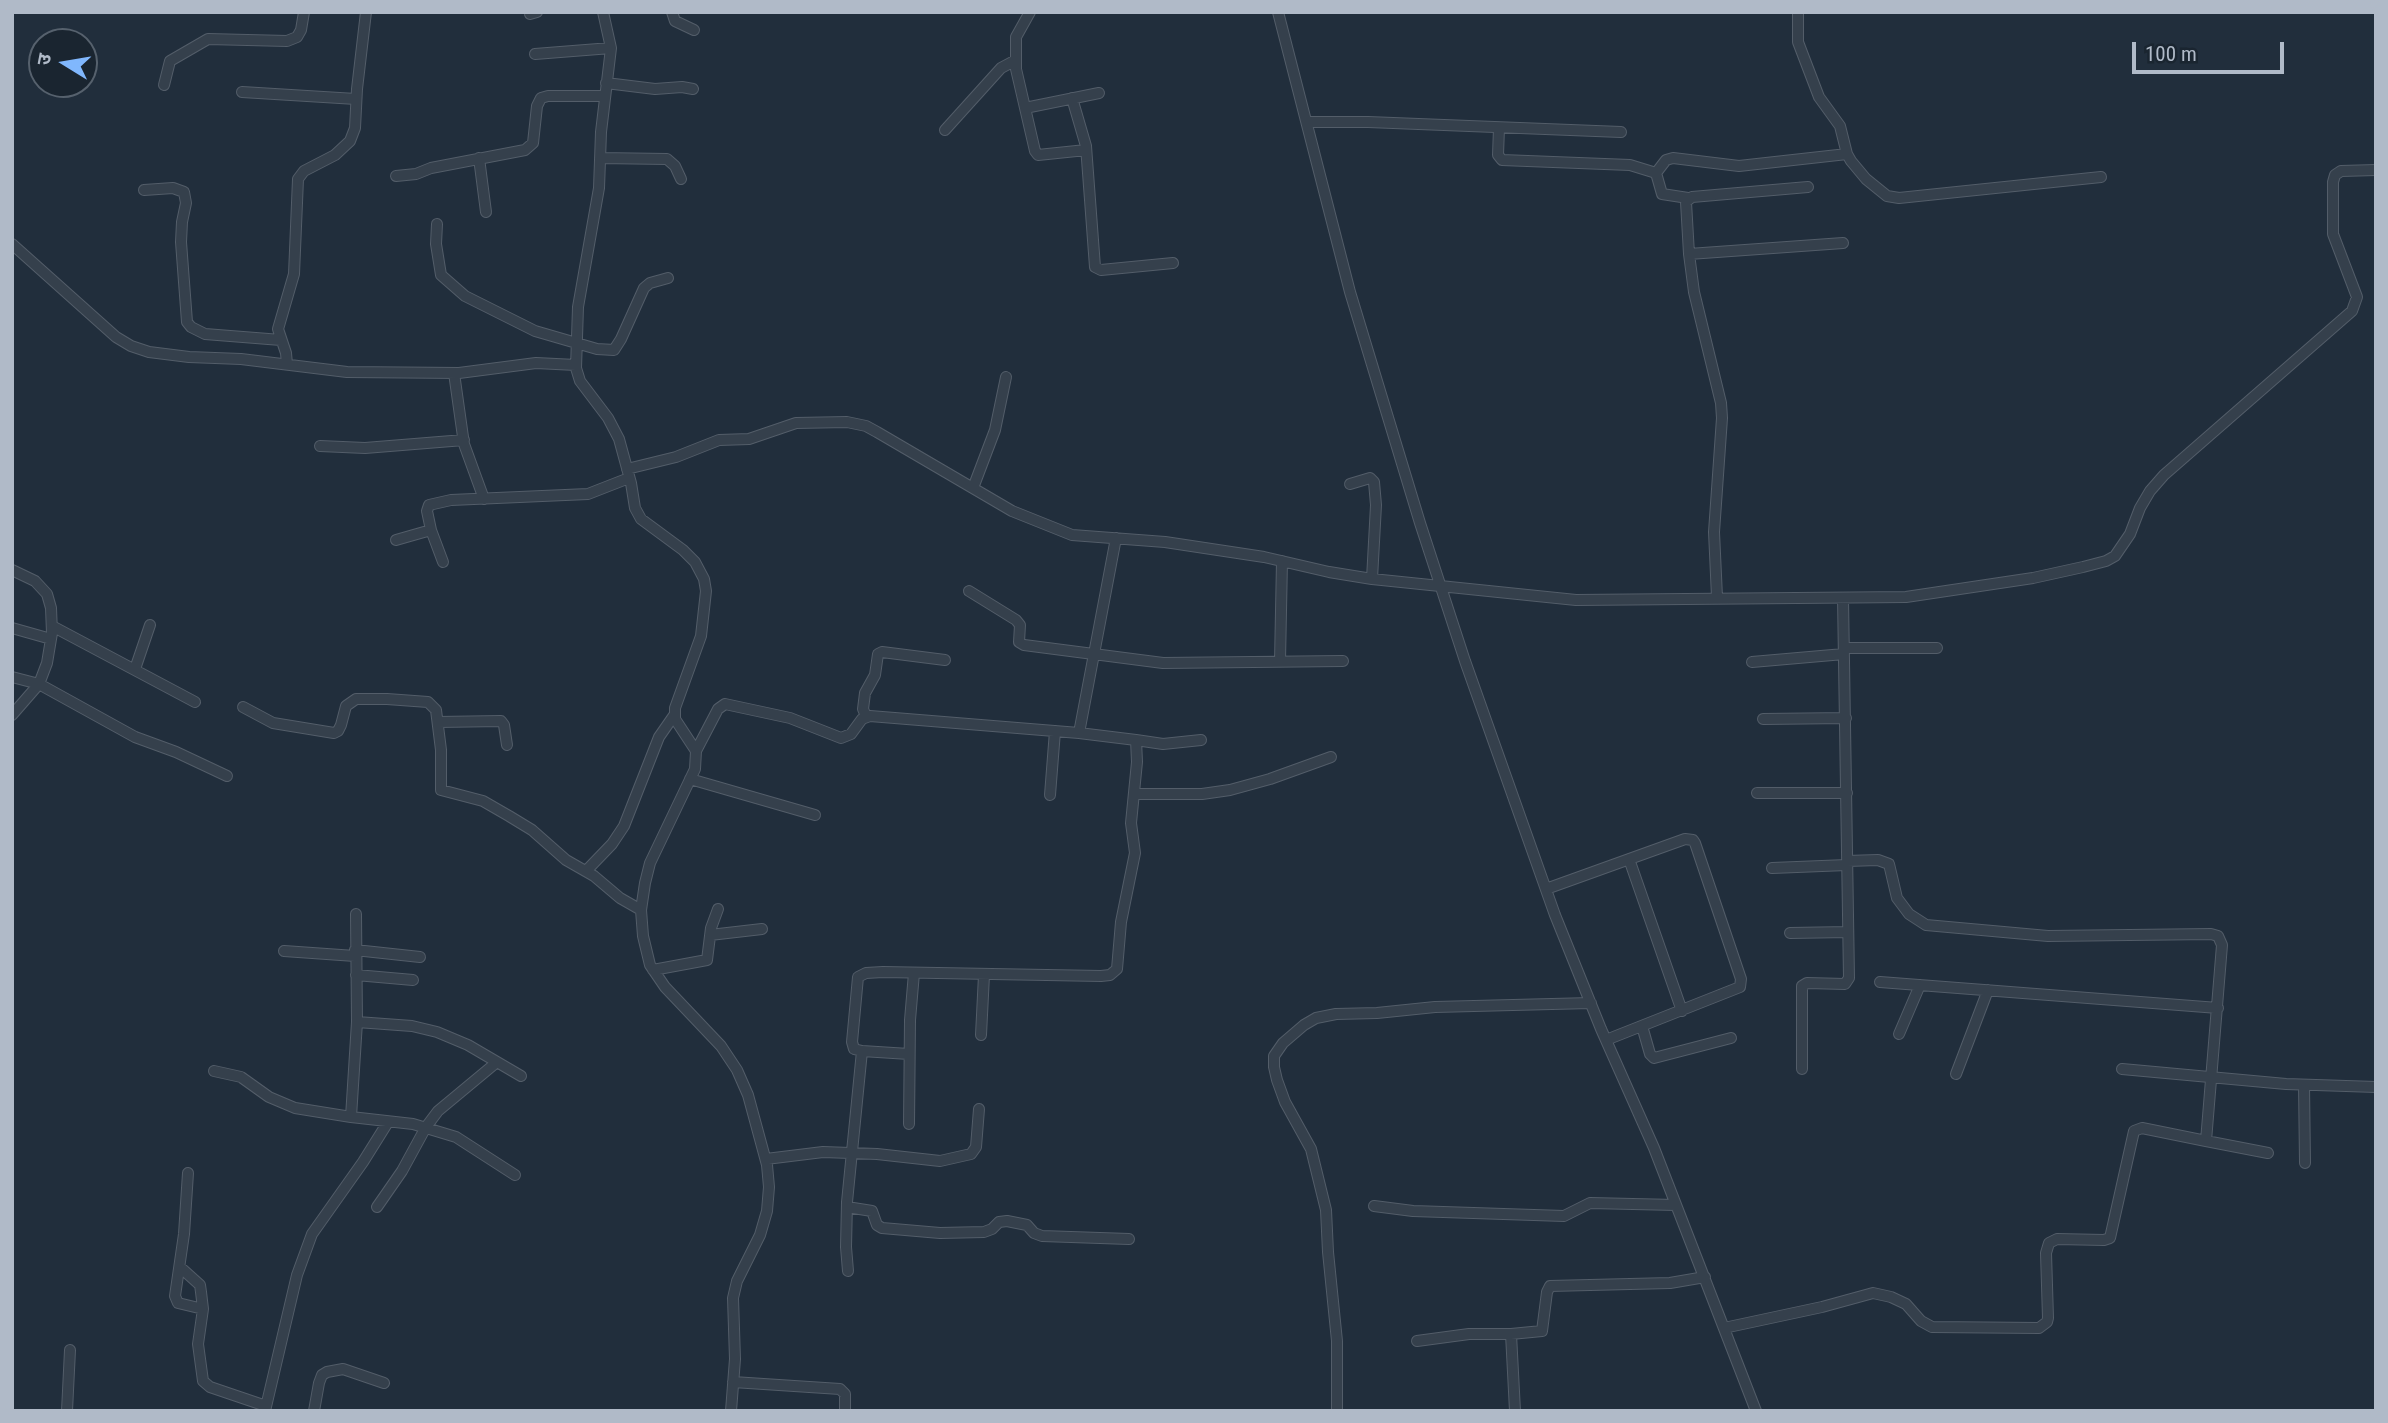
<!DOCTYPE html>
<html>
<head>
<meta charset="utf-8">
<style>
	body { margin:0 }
	#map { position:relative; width:2388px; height:1423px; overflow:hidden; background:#212e3c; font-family:"Roboto Condensed","Noto Sans Devanagari",sans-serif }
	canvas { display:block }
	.frame { position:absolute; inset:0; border:14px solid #b0bac8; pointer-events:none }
	.north { position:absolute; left:28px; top:28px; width:70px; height:70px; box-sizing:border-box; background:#1a2530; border:2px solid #56616d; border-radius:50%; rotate:281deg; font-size:19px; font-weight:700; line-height:28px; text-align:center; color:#b0bac8 }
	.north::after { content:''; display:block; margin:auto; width:24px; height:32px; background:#80b7fd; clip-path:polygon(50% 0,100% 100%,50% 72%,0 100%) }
	.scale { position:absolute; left:2132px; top:42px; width:152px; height:32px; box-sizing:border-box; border:4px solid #b0bac8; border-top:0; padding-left:9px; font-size:21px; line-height:24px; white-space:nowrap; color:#b0bac8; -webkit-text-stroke:5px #1a2530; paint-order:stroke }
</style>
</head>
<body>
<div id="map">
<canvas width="2388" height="1423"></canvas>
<div class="frame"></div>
<div class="north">उ</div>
<div class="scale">100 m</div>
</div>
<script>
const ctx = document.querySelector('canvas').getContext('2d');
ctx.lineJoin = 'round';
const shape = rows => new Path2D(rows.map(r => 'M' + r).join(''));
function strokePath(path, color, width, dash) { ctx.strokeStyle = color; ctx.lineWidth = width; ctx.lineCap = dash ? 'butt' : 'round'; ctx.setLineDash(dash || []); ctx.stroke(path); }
const street = shape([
	[603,12,611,48,601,132,599,188,578,307,576,368,580,381,608,418,619,439,631,483,635,508,641,519,683,550,695,562,704,579,706,591,701,636,675,708,675,719,696,751,695,769,650,863,645,883,641,910,643,936,650,965,665,987,721,1046,737,1070,748,1095,767,1165,769,1187,767,1211,760,1235,737,1281,733,1298,735,1359,731,1411],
	[672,12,675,21,694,30],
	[1030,12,1016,37,1016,69,1035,151,1038,155,1086,150],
	[1278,12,1350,292,1420,523,1465,661,1555,915,1601,1029,1654,1148,1756,1411],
	[1798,12,1798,42,1819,97,1840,126,1847,154,1851,161,1866,179,1887,196,1899,198,2101,177],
	[530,14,537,12],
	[535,54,611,48],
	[606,83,655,89,682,87,693,89],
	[164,85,170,61,208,39,287,41,297,37,301,30,304,12],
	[242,92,356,99],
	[1072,98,1086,146,1095,267,1101,270,1173,263],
	[1025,108,1099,93],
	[1307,122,1368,122,1621,132],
	[1499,128,1498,155,1502,160,1630,165,1656,173,1662,194,1688,198],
	[945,130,1001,68,1016,60],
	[479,158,486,212],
	[600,158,667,159,675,166,681,179],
	[1656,173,1666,160,1673,158,1739,166,1847,154],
	[396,176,416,174,431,168,525,150,533,143,537,106,541,98,548,96,605,96],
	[144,190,173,188,184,192,186,203,182,222,181,242,187,322,191,327,205,334,281,340],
	[437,224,436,244,441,275,465,296,535,331,597,349,614,350,621,339,644,288,650,283,668,278],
	[12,244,116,337,131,346,149,352,189,357,241,359,347,372,459,373,536,363,576,365],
	[1689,254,1843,243],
	[287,364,286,353,278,329,294,274,298,179,304,171,335,155,350,141,355,128,357,89,366,12],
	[454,373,464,444,484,499],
	[320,446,365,448,464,440],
	[627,469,676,457,719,440,749,439,796,423,847,422,866,426,877,432,1012,511,1072,535,1165,542,1264,557,1329,572,1372,579,1576,600,1906,597,2033,578,2083,567,2106,561,2115,556,2130,534,2140,508,2150,491,2164,475,2352,311,2357,297,2333,234,2333,182,2335,175,2341,171,2376,170],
	[1350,484,1370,478,1374,482,1376,505,1372,579],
	[973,488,995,430,1006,377],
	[396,540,431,530],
	[443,562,431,530,427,511,429,505,451,500,588,494,629,478],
	[12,570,35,581,47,594,51,608,52,633,47,663,39,684,12,715],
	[969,591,1016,620,1020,625,1019,642,1024,645,1163,663,1343,661],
	[1717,597,1714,532,1722,418,1721,403,1694,292,1689,254,1686,202,1692,197,1808,187],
	[52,626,195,702],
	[12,628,51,639],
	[1844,648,1937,648],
	[1280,661,1282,561],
	[1752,662,1844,654],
	[135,669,150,625],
	[12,677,39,684,135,737,176,752,227,776],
	[243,707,273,723,334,733,338,731,341,725,346,706,356,699,387,699,428,702,436,710,441,750,441,790,483,801,509,816,532,830,566,860,594,876,620,898,641,910],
	[866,716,863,709,865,693,875,675,878,654,882,652,945,660],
	[1763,719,1846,718],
	[438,722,501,721,504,725,507,745],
	[1136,740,1163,744,1201,740],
	[696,751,718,709,725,704,790,718,841,738,851,734,862,719,870,716,1079,733],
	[690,779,815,815],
	[1757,793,1847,793],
	[1135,794,1202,794,1230,790,1270,779,1331,757],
	[1050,795,1055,731],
	[1629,859,1682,1011],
	[1772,868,1847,865],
	[586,871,612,844,624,826,659,737,675,714],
	[1546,889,1685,839,1693,840,1695,843,1741,979,1740,987,1606,1040],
	[356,914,357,1022,351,1117,413,1124,456,1137,515,1175],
	[1790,933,1848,932],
	[710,935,762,929],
	[355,950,420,957],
	[284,951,355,956],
	[653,970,707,960,711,928,718,909],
	[356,975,413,980],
	[1880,982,2218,1008],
	[357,1022,412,1026,437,1032,468,1045,521,1076],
	[1642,1026,1650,1054,1654,1058,1731,1038],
	[1899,1034,1920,985],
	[981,1035,984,975],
	[862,1051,909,1054],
	[1802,1069,1802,986,1807,983,1845,984,1849,978,1843,598],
	[2122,1069,2286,1084,2376,1087],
	[214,1071,241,1077,269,1097,295,1108,351,1117],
	[1956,1074,1988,990],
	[2304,1085,2305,1163],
	[909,1124,910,1020,914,973],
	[2206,1141,2268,1153],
	[766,1159,823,1152,877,1154,940,1161,971,1154,976,1147,979,1109],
	[188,1173,184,1234,175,1296,178,1303,203,1309],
	[1374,1206,1413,1211,1564,1216,1590,1203,1676,1205],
	[377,1207,402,1171,426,1127,438,1111,497,1062],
	[847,1207,872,1211,877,1225,882,1228,940,1233,984,1232,992,1229,999,1222,1007,1221,1027,1225,1034,1233,1042,1236,1129,1239],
	[180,1267,200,1285,201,1292,203,1309,198,1344,203,1381,210,1387,266,1406],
	[848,1271,846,1247,847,1202,862,1051,854,1049,852,1042,858,977,866,973,883,972,1101,976,1110,975,1117,969,1121,922,1135,853,1131,823,1137,762,1136,740,1079,733,1116,538],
	[1724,1328,1822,1307,1873,1293,1891,1297,1906,1304,1921,1321,1932,1327,2039,1328,2047,1322,2048,1318,2046,1253,2049,1243,2057,1239,2104,1240,2110,1238,2134,1131,2142,1128,2206,1141,2222,945,2218,936,2211,934,2048,936,1926,925,1909,914,1897,898,1889,864,1878,860,1847,861],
	[1417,1341,1469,1334,1511,1334],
	[733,1382,840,1389,845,1394,845,1411],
	[67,1411,70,1350],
	[265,1411,297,1275,312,1234,363,1162,388,1122],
	[314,1411,319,1383,322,1375,327,1372,343,1369,384,1383],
	[1337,1411,1337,1341,1328,1252,1326,1210,1311,1149,1285,1102,1277,1080,1274,1067,1274,1056,1283,1043,1304,1025,1316,1018,1336,1014,1377,1013,1435,1007,1591,1003],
	[1515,1411,1511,1334,1542,1331,1547,1292,1550,1286,1670,1283,1705,1277]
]);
strokePath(street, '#535d69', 12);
strokePath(street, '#35404c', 10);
</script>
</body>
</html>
